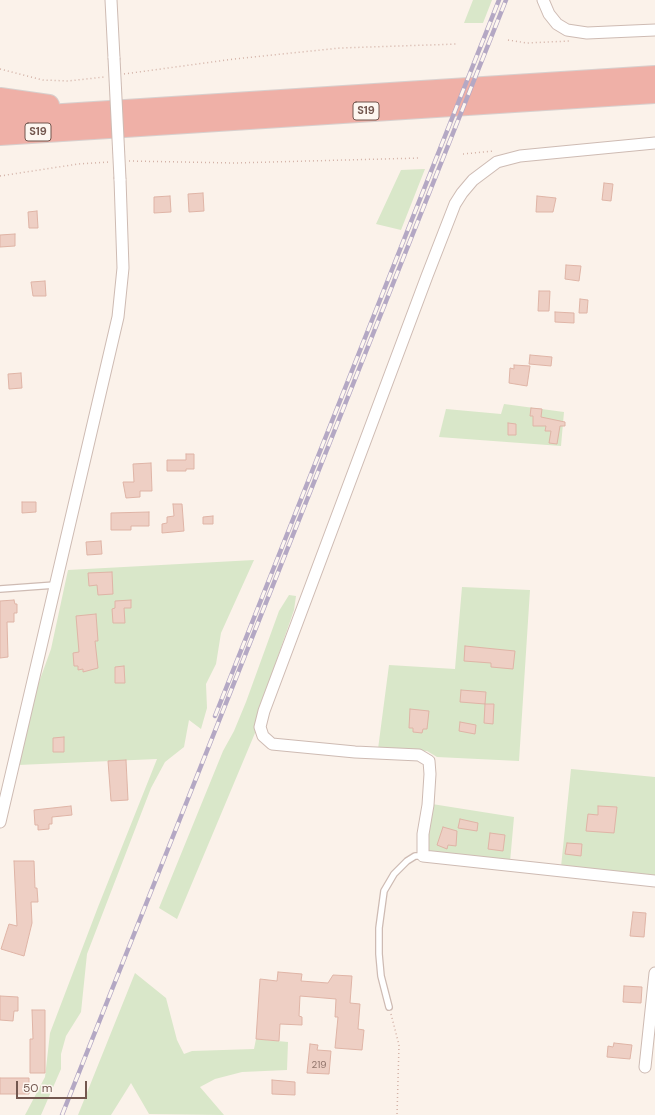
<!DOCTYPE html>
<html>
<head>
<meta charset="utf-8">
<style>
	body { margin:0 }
	#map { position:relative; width:655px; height:1115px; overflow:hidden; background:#fbf2ea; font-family:"DM Sans",sans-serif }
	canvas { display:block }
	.scale { position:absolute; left:16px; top:1081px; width:71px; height:18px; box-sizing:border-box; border:2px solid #73574f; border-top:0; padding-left:5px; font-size:12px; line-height:14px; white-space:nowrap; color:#73574f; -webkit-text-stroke:3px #fdf6f0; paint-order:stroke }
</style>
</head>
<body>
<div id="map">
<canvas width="655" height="1115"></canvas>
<div class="scale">50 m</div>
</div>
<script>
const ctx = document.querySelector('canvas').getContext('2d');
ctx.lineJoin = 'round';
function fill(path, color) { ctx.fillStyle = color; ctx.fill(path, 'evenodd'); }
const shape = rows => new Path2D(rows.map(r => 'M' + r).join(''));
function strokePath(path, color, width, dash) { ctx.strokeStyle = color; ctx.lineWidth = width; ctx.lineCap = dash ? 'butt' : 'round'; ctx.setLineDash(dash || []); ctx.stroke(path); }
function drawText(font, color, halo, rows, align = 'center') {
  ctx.font = font + ' "DM Sans",sans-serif'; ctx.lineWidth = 3; ctx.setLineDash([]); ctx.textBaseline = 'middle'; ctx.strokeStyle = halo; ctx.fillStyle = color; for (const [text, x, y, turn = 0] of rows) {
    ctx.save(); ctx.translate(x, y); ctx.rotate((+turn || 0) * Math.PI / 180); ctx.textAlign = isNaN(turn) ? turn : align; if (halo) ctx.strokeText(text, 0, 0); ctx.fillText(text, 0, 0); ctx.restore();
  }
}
fill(shape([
	[473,0,492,0,483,23,464,23],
	[425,169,401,230,376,224,401,170],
	[504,404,564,412,561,446,439,437,446,409,501,414],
	[254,560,221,633,216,664,206,684,207,708,201,729,189,720,184,747,165,762,151,788,87,954,81,1012,66,1036,61,1054,61,1069,41,1115,25,1115,45,1077,50,1033,98,907,157,759,18,765,30,707,51,649,68,570],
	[462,587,530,590,519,761,437,757,427,751,378,749,389,665,455,669],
	[289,595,296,596,294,610,268,685,255,733,177,919,159,908,223,751,234,731,246,702,279,611],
	[571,769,655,777,655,878,561,867],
	[432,804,514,817,510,862,430,853,426,847],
	[135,973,166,998,177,1040,184,1054,192,1051,254,1049,256,1039,288,1042,287,1070,242,1072,215,1079,200,1087,224,1115,149,1114,131,1083,111,1115,78,1115]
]), '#d9e7c9');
const building = shape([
	[604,183,613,184,611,201,602,200,604,183],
	[203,193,204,211,189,212,188,194,203,193],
	[170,196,171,212,154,213,154,197,170,196],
	[537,196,556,198,553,212,536,212,537,196],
	[37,211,38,228,29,228,28,212,37,211],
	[15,234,15,246,0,247,0,235,15,234],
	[566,265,581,266,579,281,565,279,566,265],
	[45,281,46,296,33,296,31,282,45,281],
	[539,291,550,291,549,311,538,311,539,291],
	[580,299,588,300,587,313,579,313,580,299],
	[555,312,574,313,574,323,555,322,555,312],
	[530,355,552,357,551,366,529,364,530,355],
	[514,365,530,366,527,386,509,383,510,368,514,369,514,365],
	[21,373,22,388,9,389,8,374,21,373],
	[531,408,542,409,541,417,565,422,565,426,560,426,557,444,549,443,551,431,545,431,546,426,533,426,533,416,530,416,531,408],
	[508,423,516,424,516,435,508,435,508,423],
	[186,454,194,454,194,469,186,469,186,471,167,471,167,460,186,460,186,454],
	[151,463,152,491,140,491,140,497,126,498,123,482,134,482,133,464,151,463],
	[22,502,36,502,36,512,22,513,22,502],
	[173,504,182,504,184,531,162,533,162,524,167,523,167,517,174,516,173,504],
	[149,512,149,526,131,526,131,530,111,530,111,513,149,512],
	[213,516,213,524,203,524,203,517,213,516],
	[101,541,102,554,87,555,86,542,101,541],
	[112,572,113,594,98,595,97,585,89,586,88,573,112,572],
	[14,600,15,604,17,604,17,613,14,613,14,622,7,622,8,657,0,658,0,601,14,600],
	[131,600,131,608,124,608,125,623,113,623,112,609,115,608,115,601,131,600],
	[96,614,98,641,95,641,98,668,83,672,83,669,78,670,78,666,74,666,73,653,79,652,76,616,96,614],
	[465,646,515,651,513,669,491,667,491,663,464,661,465,646],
	[124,666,125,683,115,683,115,667,124,666],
	[461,690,486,692,485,704,460,702,461,690],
	[485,704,494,704,493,724,484,723,485,704],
	[410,709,429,711,427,729,423,729,422,733,413,732,413,728,409,728,410,709],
	[460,722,476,725,475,734,459,731,460,722],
	[64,737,64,752,53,752,53,738,64,737],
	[126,760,128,800,111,801,108,761,126,760],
	[71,806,72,815,52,817,52,824,49,824,49,829,38,830,38,825,35,825,34,810,71,806],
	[598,806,617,807,614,833,586,831,588,814,598,815,598,806],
	[460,819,478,823,477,831,458,828,460,819],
	[443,827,457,831,456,846,448,845,447,849,437,845,443,827],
	[490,833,505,835,503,851,488,849,490,833],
	[567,843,582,844,581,856,565,854,567,843],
	[14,861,34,861,35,888,37,888,38,902,31,902,32,923,24,956,1,949,9,924,17,926,14,861],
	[633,912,646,913,644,937,630,936,633,912],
	[278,972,302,974,301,981,328,983,333,975,352,976,350,1003,360,1004,358,1029,364,1030,362,1050,335,1048,338,1017,335,1017,336,999,300,996,299,1016,302,1017,302,1025,280,1024,279,1041,256,1039,260,979,277,981,278,972],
	[624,986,642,987,641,1003,623,1002,624,986],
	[0,996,18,997,18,1011,14,1011,13,1021,0,1020,0,996],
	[32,1010,45,1010,45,1073,30,1073,30,1039,33,1039,32,1010],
	[614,1043,632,1045,630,1059,607,1057,608,1046,613,1047,614,1043],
	[310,1044,318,1045,317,1050,331,1051,329,1074,307,1073,310,1044],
	[0,1078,29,1078,29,1094,0,1094,0,1078],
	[272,1080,295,1082,295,1095,272,1094,272,1080]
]);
fill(building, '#eecfc4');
strokePath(building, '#dfb4a6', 1);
const lane = shape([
	[0,589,55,585],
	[389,1007,381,976,379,954,379,928,384,891,394,874,407,861,415,856,423,856]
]);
const street = shape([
	[111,0,114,58],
	[543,0,549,14,557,24,567,30,587,33,655,30],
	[655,143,520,156,497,162,473,180,462,193,455,204,427,276,264,711,260,727,263,736,272,744,355,752,419,755,429,761,430,774,428,805,423,834,423,856,655,881],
	[0,822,118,317,123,268,120,179],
	[645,1067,655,973]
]);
const highway = shape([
	[0,98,49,105],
	[0,118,655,76],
	[0,135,655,93]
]);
strokePath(lane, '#cebbb3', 8);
strokePath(street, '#cebbb3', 13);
strokePath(highway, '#d8d0ce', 22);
strokePath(shape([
	[508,40,527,43,569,41],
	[0,69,43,80,68,81,104,77],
	[124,74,234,59,340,48,458,44],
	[463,154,494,151],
	[129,161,234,163,420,158],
	[0,176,78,164,109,162],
	[391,1014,399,1045,397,1115]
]), '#d3b2a7', 1.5, [1, 3]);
strokePath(lane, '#fff', 5.5);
strokePath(street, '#fff', 11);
strokePath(highway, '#efb0a7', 20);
const rail = shape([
	[215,716,499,0],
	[62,1115,506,0]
]);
strokePath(rail, '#b4a8c4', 4.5);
strokePath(rail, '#fdf6f0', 3, [9]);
const streetBridge = shape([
	[114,58,120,179]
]);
strokePath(streetBridge, '#cebbb3', 13, []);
strokePath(streetBridge, '#fff', 11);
drawText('10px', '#92756c', null, [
	["219",319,1065]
]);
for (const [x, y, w] of [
	[366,111,26],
	[38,132,26]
]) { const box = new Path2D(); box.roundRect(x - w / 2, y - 9, w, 18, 3); ctx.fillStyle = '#fdf6f0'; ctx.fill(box); strokePath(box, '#73574f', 1); }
drawText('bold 11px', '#73574f', null, [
	["S19",366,111],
	["S19",38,132]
]);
</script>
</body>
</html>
